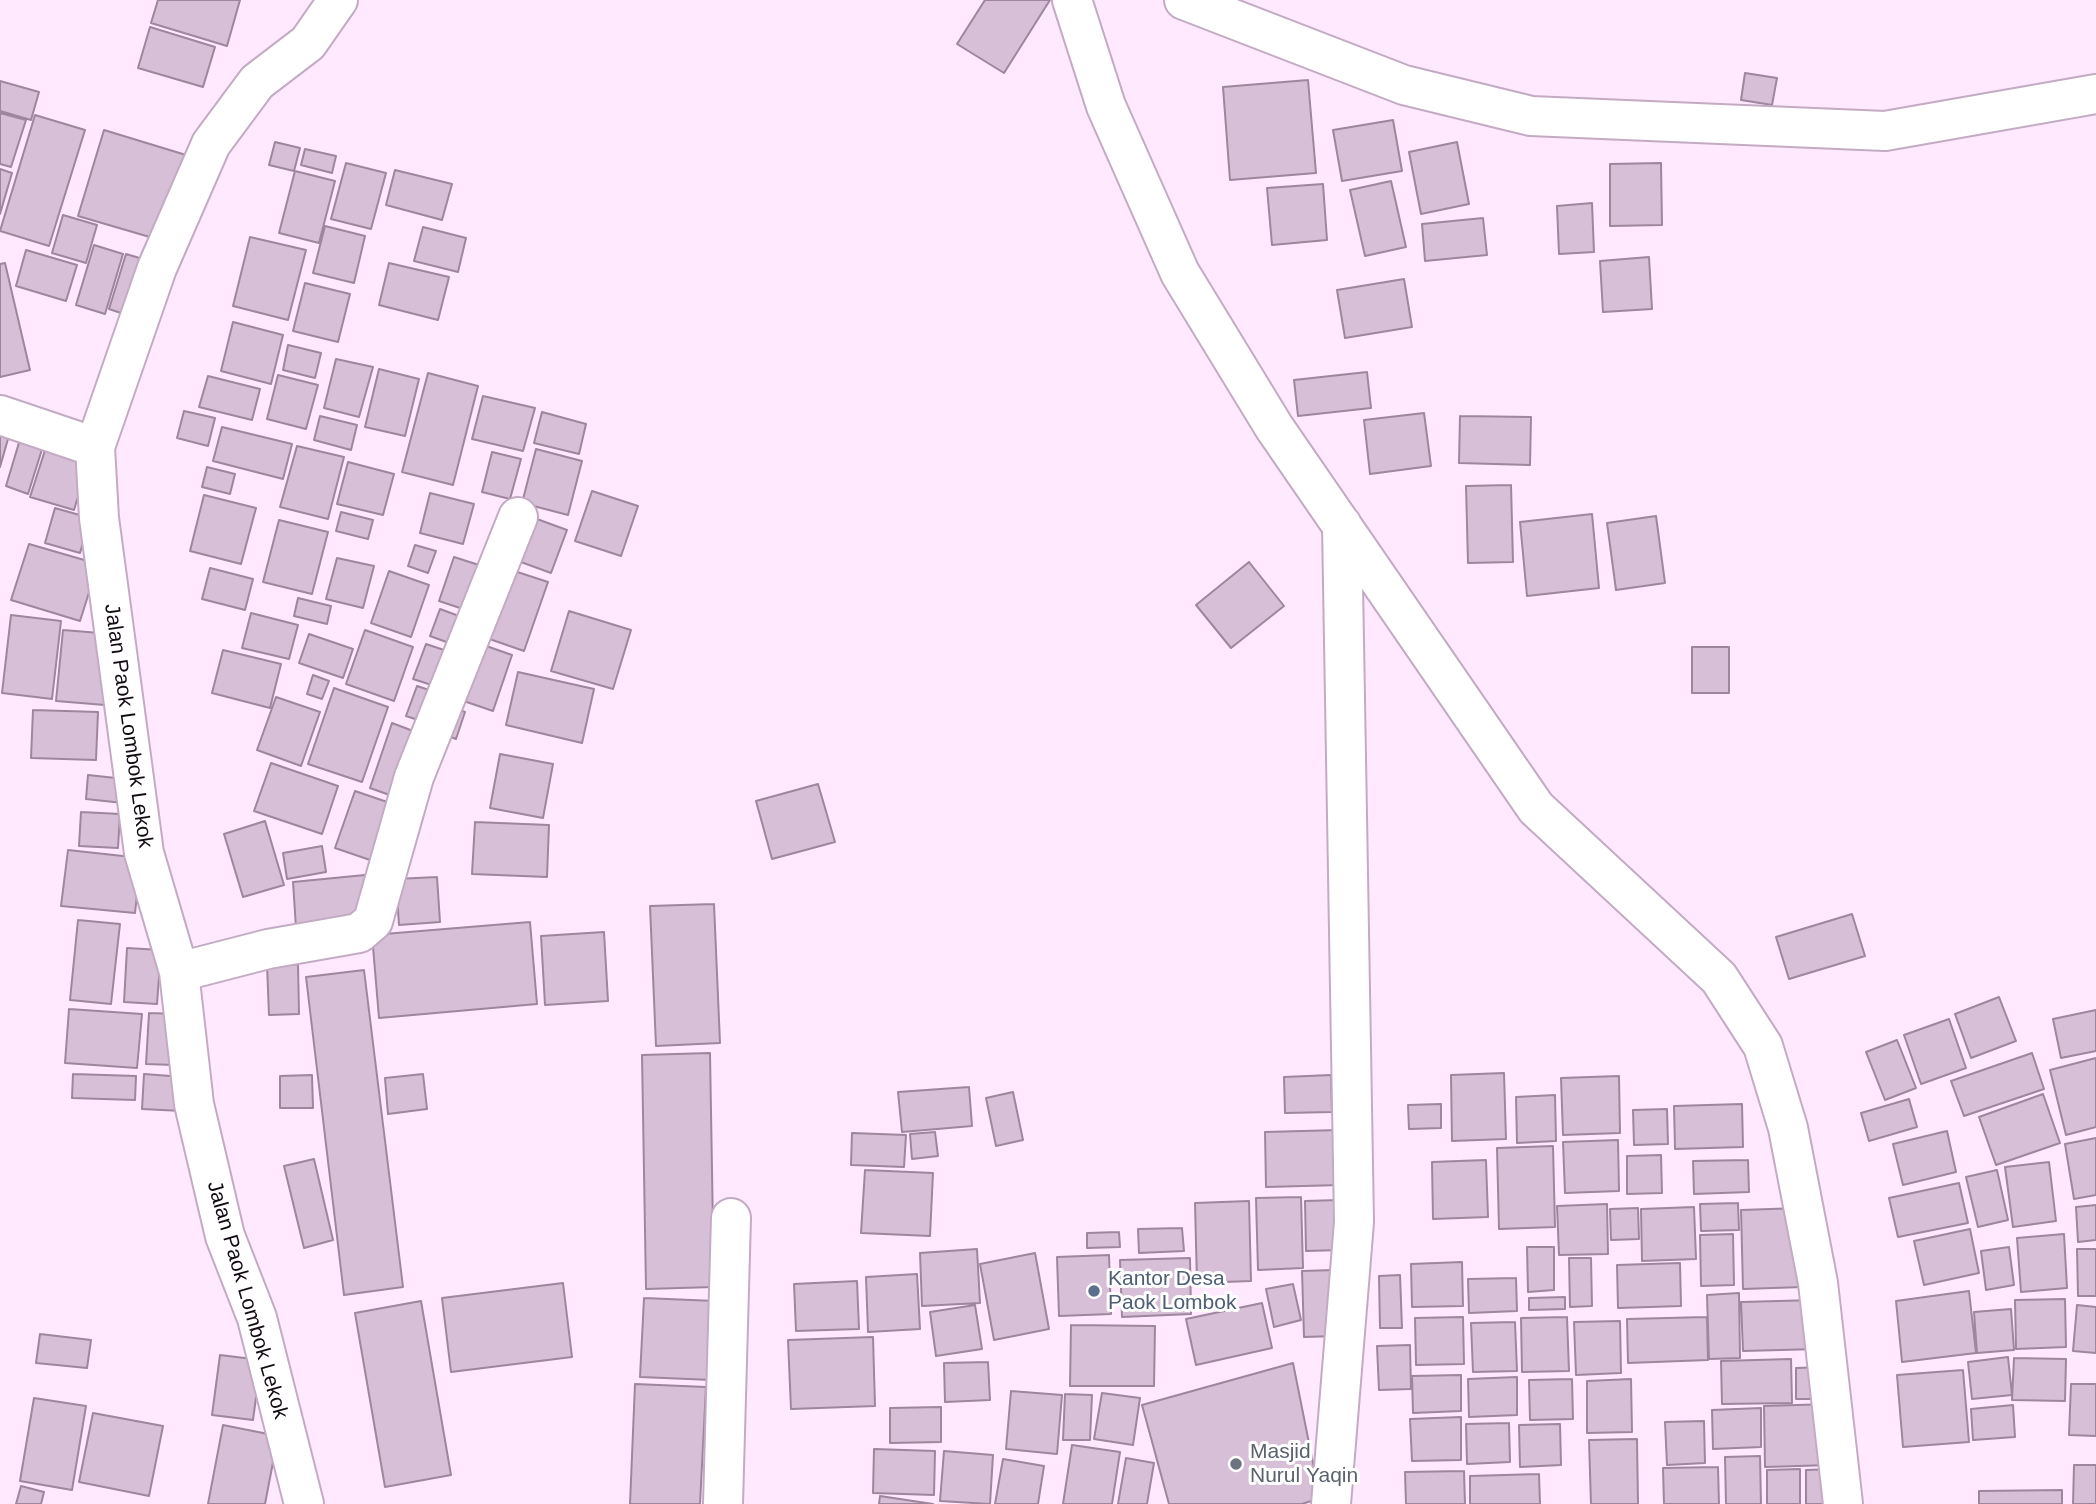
<!DOCTYPE html>
<html>
<head>
<meta charset="utf-8">
<style>
	body { margin:0 }
	canvas { display:block; background:#fee9fe }
</style>
</head>
<body>
<canvas width="2096" height="1504"></canvas>
<script>
const ctx = document.querySelector('canvas').getContext('2d');
ctx.lineJoin = 'round';
function fill(path, color) { ctx.fillStyle = color; ctx.fill(path, 'evenodd'); }
const shape = rows => new Path2D(rows.map(r => 'M' + r).join(''));
function strokePath(path, color, width, dash) { ctx.strokeStyle = color; ctx.lineWidth = width; ctx.lineCap = dash ? 'butt' : 'round'; ctx.setLineDash(dash || []); ctx.stroke(path); }
function drawText(font, color, halo, rows, align = 'center') {
  ctx.font = font + ' Helvetica,sans-serif'; ctx.lineWidth = 6; ctx.setLineDash([]); ctx.textBaseline = 'middle'; ctx.strokeStyle = halo; ctx.fillStyle = color; for (const [text, x, y, turn = 0] of rows) {
    ctx.save(); ctx.translate(x, y); ctx.rotate((+turn || 0) * Math.PI / 180); ctx.textAlign = isNaN(turn) ? turn : align; if (halo) ctx.strokeText(text, 0, 0); ctx.fillText(text, 0, 0); ctx.restore();
  }
}
const building = shape([
	[158,0,240,0,227,46,151,23,158,0],
	[985,0,1050,0,1004,73,957,44,985,0],
	[150,27,215,47,203,87,138,68,150,27],
	[1745,73,1777,78,1772,105,1741,100,1745,73],
	[1308,80,1316,173,1230,180,1223,87,1308,80],
	[0,81,39,92,31,120,0,111,0,81],
	[0,113,26,120,11,167,0,164,0,113],
	[35,115,85,130,49,246,0,231,35,115],
	[1393,120,1402,171,1342,181,1333,130,1393,120],
	[104,130,186,155,160,240,78,216,104,130],
	[275,142,300,148,294,171,269,165,275,142],
	[1457,142,1469,204,1421,214,1409,152,1457,142],
	[305,149,336,156,332,173,301,165,305,149],
	[346,163,386,173,371,229,331,219,346,163],
	[1661,163,1662,225,1610,226,1610,164,1661,163],
	[0,169,12,173,0,214,0,169],
	[395,170,452,184,442,220,386,205,395,170],
	[295,171,335,181,319,243,279,233,295,171],
	[1391,181,1406,247,1365,256,1350,190,1391,181],
	[1323,184,1327,240,1272,245,1267,188,1323,184],
	[1592,203,1594,252,1559,254,1557,206,1592,203],
	[63,215,97,225,86,263,52,253,63,215],
	[1483,218,1487,255,1425,261,1422,224,1483,218],
	[325,226,365,236,354,283,313,273,325,226],
	[423,227,466,238,458,272,414,261,423,227],
	[250,237,306,250,288,320,233,306,250,237],
	[94,245,123,254,105,314,76,305,94,245],
	[26,250,77,265,66,301,16,286,26,250],
	[126,254,153,262,136,318,109,309,126,254],
	[1649,257,1652,309,1603,312,1600,261,1649,257],
	[5,263,30,370,0,377,0,264,5,263],
	[389,263,449,277,438,320,379,305,389,263],
	[1404,279,1412,327,1345,338,1337,290,1404,279],
	[305,283,350,294,338,342,293,331,305,283],
	[233,322,283,335,271,384,221,371,233,322],
	[288,345,321,353,315,378,283,370,288,345],
	[336,359,373,367,359,417,324,408,336,359],
	[379,369,419,379,405,436,365,427,379,369],
	[1367,372,1371,408,1298,416,1294,380,1367,372],
	[428,373,478,386,453,485,402,472,428,373],
	[278,375,318,385,306,429,267,419,278,375],
	[208,376,260,389,252,420,199,407,208,376],
	[483,396,535,408,523,451,472,439,483,396],
	[184,411,215,418,208,446,177,438,184,411],
	[542,412,586,424,579,454,534,443,542,412],
	[1424,413,1431,466,1370,474,1364,420,1424,413],
	[320,416,357,425,351,450,314,440,320,416],
	[1460,416,1531,417,1530,465,1459,463,1460,416],
	[0,422,12,425,0,467,0,422],
	[222,427,292,444,283,479,213,461,222,427],
	[21,436,44,443,28,494,6,486,21,436],
	[47,444,90,457,74,510,30,497,47,444],
	[297,446,344,457,328,519,280,507,297,446],
	[536,449,582,461,568,515,522,503,536,449],
	[492,452,521,459,510,499,482,492,492,452],
	[348,462,394,474,383,515,337,504,348,462],
	[207,467,235,474,230,494,202,487,207,467],
	[1511,485,1513,562,1468,563,1466,486,1511,485],
	[592,491,638,506,621,556,575,541,592,491],
	[430,493,474,504,463,544,420,533,430,493],
	[204,495,256,508,241,564,190,551,204,495],
	[55,508,90,518,80,553,45,543,55,508],
	[341,512,373,520,368,539,336,531,341,512],
	[1592,514,1599,588,1527,596,1520,522,1592,514],
	[526,515,567,530,551,573,510,558,526,515],
	[1656,516,1665,583,1616,590,1607,523,1656,516],
	[279,520,328,532,312,594,263,582,279,520],
	[29,544,98,564,80,621,11,600,29,544],
	[415,545,436,551,428,573,408,566,415,545],
	[454,557,482,566,466,610,439,601,454,557],
	[337,558,374,566,363,608,326,599,337,558],
	[1249,562,1284,606,1231,648,1196,605,1249,562],
	[502,567,548,582,524,651,478,635,502,567],
	[210,568,253,579,245,610,202,599,210,568],
	[389,571,429,585,411,637,371,623,389,571],
	[298,598,331,606,327,624,294,616,298,598],
	[440,609,459,616,449,643,430,636,440,609],
	[569,611,631,630,613,689,551,671,569,611],
	[251,613,298,625,289,659,242,648,251,613],
	[11,615,61,621,52,699,2,693,11,615],
	[63,630,112,634,105,705,56,701,63,630],
	[365,630,413,647,394,701,346,684,365,630],
	[309,634,353,649,343,678,299,663,309,634],
	[472,641,512,655,493,711,452,697,472,641],
	[426,644,453,653,441,688,413,679,426,644],
	[1692,647,1729,647,1729,693,1692,693,1692,647],
	[223,650,281,664,270,708,212,693,223,650],
	[518,672,594,689,582,743,506,725,518,672],
	[313,675,329,681,322,699,307,694,313,675],
	[417,686,438,693,427,723,406,716,417,686],
	[334,688,388,707,362,782,308,764,334,688],
	[276,697,320,712,301,766,257,750,276,697],
	[447,706,465,712,456,739,438,732,447,706],
	[33,710,98,712,96,760,31,758,33,710],
	[392,723,421,734,398,798,370,788,392,723],
	[500,754,553,764,543,818,490,808,500,754],
	[271,763,338,786,322,834,254,811,271,763],
	[88,775,125,779,123,803,86,799,88,775],
	[818,784,835,842,772,859,756,801,818,784],
	[355,791,393,804,373,861,335,848,355,791],
	[81,812,120,814,118,848,79,846,81,812],
	[265,821,284,885,243,897,224,834,265,821],
	[475,822,549,825,547,877,472,874,475,822],
	[322,846,326,872,287,879,283,853,322,846],
	[68,850,141,858,135,913,61,906,68,850],
	[365,875,369,921,296,928,293,882,365,875],
	[437,877,440,922,399,925,396,879,437,877],
	[714,904,720,1043,656,1046,650,906,714,904],
	[1852,914,1865,956,1789,979,1776,937,1852,914],
	[78,920,120,924,111,1004,70,1000,78,920],
	[530,922,537,1004,379,1018,372,935,530,922],
	[604,932,608,1001,545,1005,541,936,604,932],
	[127,948,161,950,157,1004,124,1002,127,948],
	[298,964,299,1014,269,1015,267,965,298,964],
	[364,970,403,1287,344,1295,306,977,364,970],
	[1999,997,2016,1041,1971,1058,1955,1014,1999,997],
	[69,1009,142,1014,137,1068,65,1063,69,1009],
	[2096,1010,2096,1051,2061,1058,2053,1019,2096,1010],
	[149,1013,177,1014,174,1065,146,1064,149,1013],
	[1949,1019,1966,1068,1921,1084,1904,1035,1949,1019],
	[1897,1040,1916,1088,1885,1100,1866,1052,1897,1040],
	[710,1053,714,1287,646,1289,642,1055,710,1053],
	[2032,1053,2044,1089,1964,1116,1951,1081,2032,1053],
	[2096,1058,2096,1127,2066,1135,2050,1070,2096,1058],
	[1504,1073,1506,1139,1452,1141,1451,1075,1504,1073],
	[73,1074,136,1076,135,1100,72,1098,73,1074],
	[144,1074,184,1077,182,1111,142,1109,144,1074],
	[423,1074,427,1109,388,1114,385,1078,423,1074],
	[312,1075,313,1108,280,1108,280,1076,312,1075],
	[1331,1075,1332,1112,1285,1113,1284,1077,1331,1075],
	[1619,1076,1620,1133,1563,1135,1561,1078,1619,1076],
	[969,1087,972,1126,902,1132,898,1092,969,1087],
	[1013,1092,1023,1140,996,1146,986,1098,1013,1092],
	[2043,1094,2060,1143,1996,1165,1979,1117,2043,1094],
	[1555,1095,1556,1141,1517,1143,1516,1097,1555,1095],
	[1909,1099,1917,1127,1869,1141,1861,1113,1909,1099],
	[1441,1104,1441,1128,1409,1129,1408,1105,1441,1104],
	[1742,1104,1743,1147,1675,1149,1674,1106,1742,1104],
	[1667,1109,1668,1144,1634,1145,1633,1110,1667,1109],
	[1340,1130,1341,1185,1266,1187,1265,1132,1340,1130],
	[1947,1131,1956,1172,1903,1185,1893,1144,1947,1131],
	[935,1132,938,1156,912,1159,910,1134,935,1132],
	[852,1133,906,1135,904,1167,851,1165,852,1133],
	[2096,1138,2096,1195,2074,1199,2065,1144,2096,1138],
	[1618,1140,1619,1191,1565,1193,1563,1142,1618,1140],
	[1553,1146,1555,1227,1499,1229,1497,1148,1553,1146],
	[1661,1155,1662,1193,1627,1194,1627,1156,1661,1155],
	[314,1159,333,1240,304,1248,284,1166,314,1159],
	[1486,1160,1488,1217,1433,1219,1432,1162,1486,1160],
	[1748,1160,1749,1192,1694,1194,1693,1161,1748,1160],
	[2049,1162,2056,1221,2013,1227,2005,1167,2049,1162],
	[865,1170,933,1173,930,1236,861,1233,865,1170],
	[1997,1170,2008,1220,1978,1227,1966,1177,1997,1170],
	[1959,1183,1968,1223,1898,1237,1889,1198,1959,1183],
	[1301,1197,1303,1268,1258,1270,1256,1198,1301,1197],
	[1340,1200,1341,1250,1306,1251,1305,1201,1340,1200],
	[1249,1201,1251,1281,1197,1283,1195,1203,1249,1201],
	[1738,1203,1739,1230,1701,1231,1700,1204,1738,1203],
	[1607,1204,1608,1254,1559,1255,1557,1206,1607,1204],
	[2096,1205,2096,1240,2078,1242,2076,1207,2096,1205],
	[1694,1207,1696,1259,1642,1261,1641,1209,1694,1207],
	[1638,1208,1639,1239,1611,1240,1610,1209,1638,1208],
	[1800,1208,1803,1287,1743,1289,1741,1210,1800,1208],
	[1182,1228,1184,1251,1139,1253,1138,1229,1182,1228],
	[1970,1229,1979,1273,1924,1285,1914,1241,1970,1229],
	[1119,1232,1120,1247,1087,1248,1087,1233,1119,1232],
	[1733,1234,1734,1285,1701,1286,1700,1235,1733,1234],
	[2064,1234,2067,1288,2021,1292,2017,1238,2064,1234],
	[1527,1247,1554,1247,1554,1290,1528,1292,1527,1247],
	[2009,1247,2014,1285,1986,1290,1981,1251,2009,1247],
	[977,1249,980,1303,922,1306,920,1253,977,1249],
	[2077,1249,2096,1249,2096,1296,2078,1296,2077,1249],
	[1035,1253,1049,1329,994,1340,980,1264,1035,1253],
	[1109,1255,1111,1314,1059,1316,1057,1257,1109,1255],
	[1190,1258,1191,1314,1122,1317,1120,1260,1190,1258],
	[1569,1258,1591,1258,1592,1306,1570,1307,1569,1258],
	[1462,1262,1463,1306,1412,1307,1411,1264,1462,1262],
	[1680,1263,1681,1306,1618,1308,1617,1265,1680,1263],
	[1335,1270,1337,1336,1304,1337,1302,1271,1335,1270],
	[917,1274,920,1329,868,1332,866,1277,917,1274],
	[1400,1275,1402,1328,1380,1328,1379,1276,1400,1275],
	[1516,1278,1517,1311,1469,1313,1468,1279,1516,1278],
	[857,1281,859,1329,796,1331,794,1284,857,1281],
	[563,1283,572,1357,451,1372,442,1298,563,1283],
	[1293,1284,1301,1320,1274,1327,1266,1289,1293,1284],
	[1969,1291,1976,1353,1902,1362,1896,1301,1969,1291],
	[1739,1293,1740,1358,1709,1359,1707,1295,1739,1293],
	[1565,1297,1565,1309,1529,1310,1529,1298,1565,1297],
	[644,1298,715,1301,712,1380,640,1377,644,1298],
	[2065,1299,2066,1347,2016,1349,2015,1300,2065,1299],
	[1816,1300,1818,1349,1743,1351,1741,1302,1816,1300],
	[421,1301,451,1475,385,1487,355,1313,421,1301],
	[1262,1303,1272,1348,1196,1365,1186,1319,1262,1303],
	[975,1305,982,1349,936,1356,930,1312,975,1305],
	[2077,1305,2096,1307,2096,1353,2073,1351,2077,1305],
	[2011,1309,2014,1350,1977,1353,1974,1312,2011,1309],
	[1463,1317,1464,1364,1416,1365,1415,1318,1463,1317],
	[1567,1317,1569,1371,1522,1372,1521,1318,1567,1317],
	[1707,1317,1708,1360,1628,1363,1627,1319,1707,1317],
	[1620,1321,1621,1373,1576,1375,1574,1322,1620,1321],
	[1515,1322,1517,1371,1473,1372,1471,1323,1515,1322],
	[1071,1325,1155,1326,1154,1386,1070,1386,1071,1325],
	[40,1334,91,1340,87,1368,36,1363,40,1334],
	[873,1337,875,1406,791,1409,788,1340,873,1337],
	[1410,1345,1411,1389,1379,1390,1377,1346,1410,1345],
	[220,1355,261,1360,253,1420,212,1415,220,1355],
	[2008,1357,2012,1395,1972,1399,1968,1362,2008,1357],
	[2014,1358,2066,1359,2065,1401,2012,1400,2014,1358],
	[1791,1359,1792,1403,1722,1404,1721,1361,1791,1359],
	[988,1362,990,1400,945,1402,944,1363,988,1362],
	[1293,1363,1320,1498,1302,1504,1169,1504,1142,1405,1293,1363],
	[1826,1367,1827,1399,1796,1399,1796,1368,1826,1367],
	[1963,1370,1969,1442,1903,1447,1897,1375,1963,1370],
	[1461,1375,1461,1411,1413,1413,1412,1376,1461,1375],
	[1517,1377,1517,1415,1469,1417,1468,1379,1517,1377],
	[1572,1379,1573,1419,1530,1420,1529,1380,1572,1379],
	[1631,1379,1632,1432,1587,1433,1587,1381,1631,1379],
	[635,1384,706,1387,700,1504,630,1504,635,1384],
	[2071,1384,2096,1384,2096,1436,2069,1435,2071,1384],
	[1011,1391,1062,1395,1057,1454,1006,1449,1011,1391],
	[1102,1393,1140,1398,1133,1445,1094,1439,1102,1393],
	[1065,1394,1092,1395,1090,1440,1063,1440,1065,1394],
	[34,1398,86,1406,72,1490,20,1481,34,1398],
	[1830,1404,1831,1465,1765,1467,1764,1406,1830,1404],
	[2013,1405,2015,1437,1973,1440,1971,1409,2013,1405],
	[941,1407,941,1442,890,1443,890,1408,941,1407],
	[1761,1408,1761,1447,1713,1449,1712,1410,1761,1408],
	[93,1413,163,1426,149,1496,79,1482,93,1413],
	[1461,1417,1461,1460,1412,1461,1410,1419,1461,1417],
	[1704,1421,1705,1463,1667,1465,1665,1422,1704,1421],
	[1509,1423,1510,1462,1467,1464,1466,1424,1509,1423],
	[1560,1424,1561,1465,1520,1467,1519,1425,1560,1424],
	[223,1425,278,1436,265,1504,208,1504,223,1425],
	[1637,1439,1638,1504,1591,1504,1589,1440,1637,1439],
	[1072,1445,1120,1452,1112,1504,1063,1504,1072,1445],
	[874,1449,935,1451,934,1495,873,1493,874,1449],
	[944,1451,993,1455,990,1504,940,1501,944,1451],
	[1760,1456,1761,1504,1726,1504,1725,1457,1760,1456],
	[1126,1458,1154,1463,1147,1504,1118,1504,1126,1458],
	[1003,1459,1044,1466,1038,1504,995,1504,1003,1459],
	[2074,1465,2096,1465,2096,1504,2073,1504,2074,1465],
	[1718,1467,1719,1504,1664,1504,1663,1468,1718,1467],
	[1800,1469,1800,1504,1767,1504,1767,1470,1800,1469],
	[1834,1469,1835,1504,1806,1504,1806,1470,1834,1469],
	[1464,1471,1465,1504,1406,1504,1405,1472,1464,1471],
	[1539,1474,1540,1504,1470,1504,1470,1476,1539,1474],
	[21,1486,44,1492,41,1504,16,1504,21,1486],
	[2062,1490,2062,1504,1979,1504,1979,1491,2062,1490],
	[880,1496,933,1504,879,1504,880,1496]
]);
fill(building, '#d8bfd8');
strokePath(building, '#9d869e', 2);
const street = shape([
	[1072,0,1106,106,1180,273,1274,427,1536,808,1719,978,1763,1046,1788,1128,1818,1283,1843,1504],
	[1184,0,1404,85,1531,116,1885,131,2096,94],
	[0,415,95,447],
	[179,972,268,949,359,933,373,921,414,777,518,517],
	[304,1504,257,1318,225,1236,194,1104,179,972,144,853,99,518,95,447,157,268,211,144,257,82,308,43,338,0],
	[723,1504,731,1218],
	[1331,1504,1354,1222,1342,525]
]);
strokePath(street, '#c4abc4', 42);
strokePath(street, '#fff', 38);
for (const [x, y, r, color] of [
	[1094,1291,7,"#5c6f8a"],
	[1236,1464,7,"#6b7280"]
]) { const dot = new Path2D(); dot.arc(x, y, r, 0, 2 * Math.PI); ctx.fillStyle = color; ctx.fill(dot); strokePath(dot, '#fff', 2.5); }
drawText('21px', '#130b13', '#fff', [
	["Jalan Paok Lombok Lekok",128,726,82],
	["Jalan Paok Lombok Lekok",247,1300,74]
]);
drawText('21px', '#4e5e75', '#fff', [
	["Kantor Desa",1108,1279],
	["Paok Lombok",1108,1303]
], 'left');
drawText('21px', '#5b616d', '#fff', [
	["Masjid",1250,1452],
	["Nurul Yaqin",1250,1476]
], 'left');
</script>
</body>
</html>
